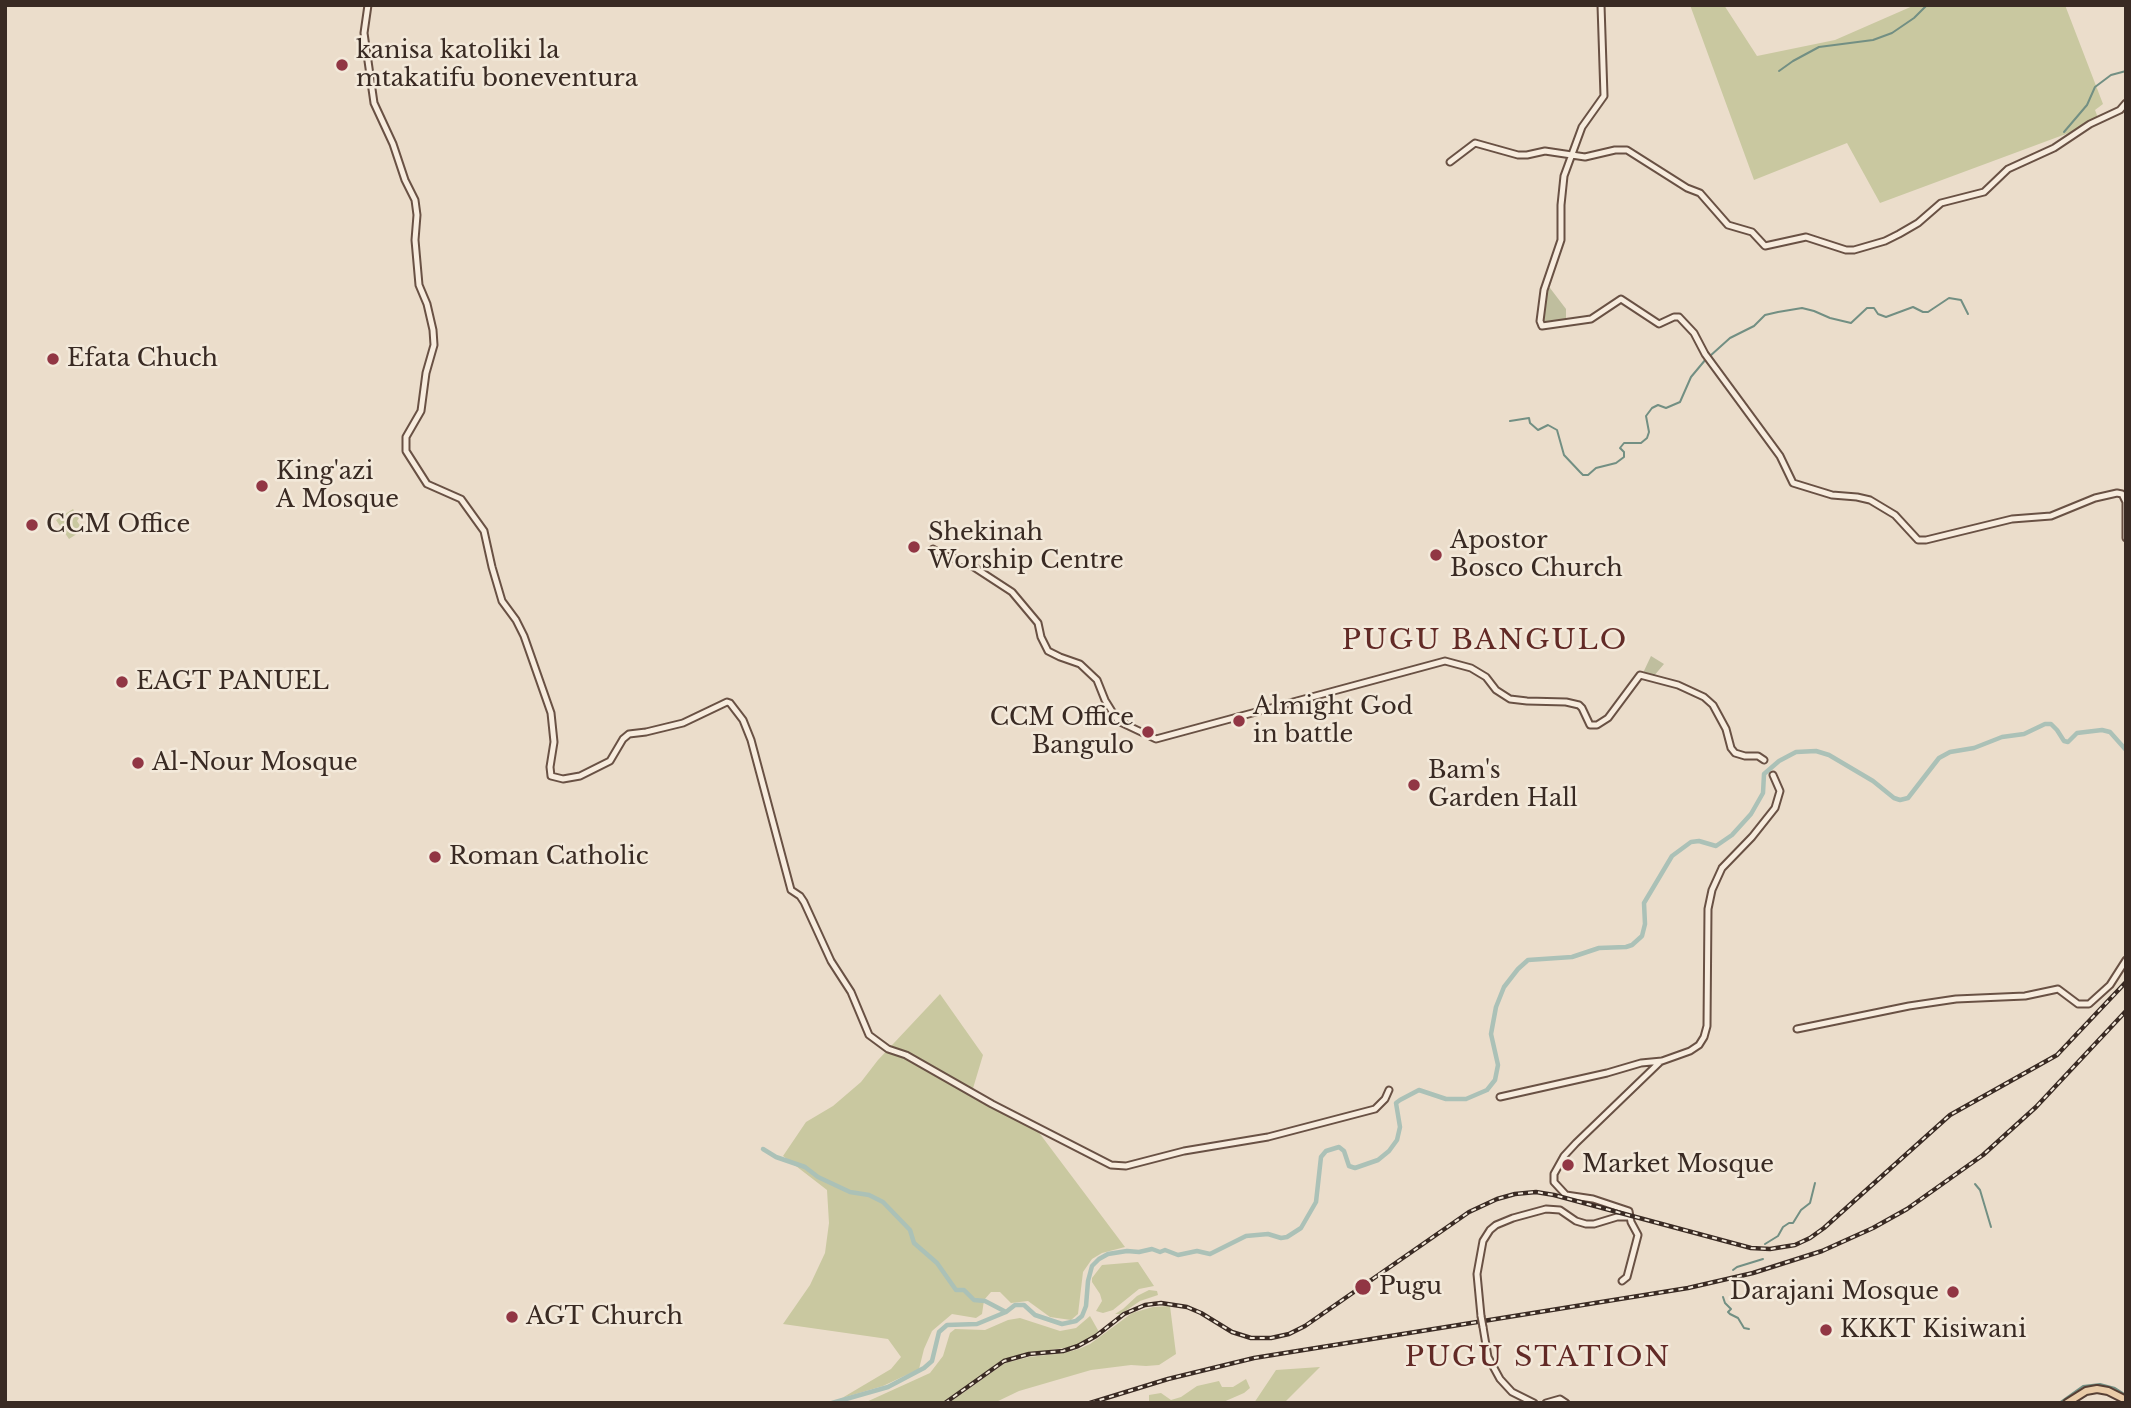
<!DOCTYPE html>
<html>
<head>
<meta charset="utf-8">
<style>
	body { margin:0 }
	#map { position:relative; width:2131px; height:1408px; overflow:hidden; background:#ebddcb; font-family:"Libre Baskerville",serif }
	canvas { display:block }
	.frame { position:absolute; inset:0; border:7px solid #392a23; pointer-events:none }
</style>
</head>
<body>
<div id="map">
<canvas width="2131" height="1408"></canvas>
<div class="frame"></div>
</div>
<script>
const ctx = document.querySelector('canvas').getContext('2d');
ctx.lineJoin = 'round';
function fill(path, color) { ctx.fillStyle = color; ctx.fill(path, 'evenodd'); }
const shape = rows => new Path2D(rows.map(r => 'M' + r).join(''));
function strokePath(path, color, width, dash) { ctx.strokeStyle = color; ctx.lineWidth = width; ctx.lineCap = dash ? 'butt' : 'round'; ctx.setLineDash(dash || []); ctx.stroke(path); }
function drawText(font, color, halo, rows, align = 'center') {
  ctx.font = font + ' "Libre Baskerville",serif'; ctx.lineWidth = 5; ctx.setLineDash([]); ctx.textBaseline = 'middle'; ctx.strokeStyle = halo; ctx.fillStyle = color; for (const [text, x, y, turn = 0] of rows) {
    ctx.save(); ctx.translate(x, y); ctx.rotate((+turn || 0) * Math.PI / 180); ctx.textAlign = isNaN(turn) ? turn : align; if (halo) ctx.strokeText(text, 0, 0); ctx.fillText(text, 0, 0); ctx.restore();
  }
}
fill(shape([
	[1690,5,1724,5,1757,56,1835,40,1915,5,2065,5,2103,104,2095,110,2098,118,2074,131,1880,203,1847,143,1754,180],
	[73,509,79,518,77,521,83,530,69,539,56,520],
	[940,994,983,1055,971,1095,1037,1130,1125,1247,1102,1253,1092,1259,1083,1272,1078,1314,1071,1320,1050,1317,1028,1301,1011,1303,1000,1292,991,1292,984,1300,982,1314,976,1318,952,1314,932,1331,924,1349,919,1369,883,1386,842,1398,891,1369,901,1357,888,1339,783,1324,810,1285,825,1253,829,1223,827,1190,783,1156,806,1122,833,1106,861,1082,878,1060],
	[1138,1262,1154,1286,1139,1289,1113,1310,1103,1313,1096,1311,1102,1301,1100,1294,1092,1282,1092,1278,1102,1265],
	[1149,1290,1157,1291,1158,1295,1140,1301,1121,1314,1115,1314,1123,1309,1137,1296],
	[1170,1306,1176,1354,1159,1365,1146,1366,1131,1365,1091,1370,1019,1391,994,1403,949,1403,1005,1363,1029,1357,1063,1353,1079,1349,1090,1344,1132,1313,1153,1307],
	[1090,1316,1099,1332,1088,1340,1071,1347,1029,1353,1004,1359,942,1403,864,1403,930,1373,943,1356,950,1333,955,1329,985,1330,1008,1320,1020,1318,1060,1331,1076,1328],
	[1320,1367,1284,1403,1254,1403,1276,1370],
	[1246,1379,1250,1388,1244,1393,1221,1403,1149,1403,1149,1395,1161,1393,1171,1400,1181,1397,1197,1386,1219,1381,1222,1387,1233,1387]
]), '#c9c8a0');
fill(shape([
	[1547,287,1550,288,1566,309,1566,319,1546,323,1543,322],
	[1651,656,1664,664,1653,677,1643,673]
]), '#bfbe9e');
strokePath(shape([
	[1779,71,1793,61,1819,47,1873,40,1892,33,1914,18,1927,5],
	[2064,132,2087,105,2095,87,2111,75,2126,71],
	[1710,356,1730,338,1754,326,1765,315,1778,312,1802,308,1814,311,1830,318,1851,323,1867,308,1874,308,1878,314,1886,317,1913,307,1923,312,1928,312,1949,298,1961,300,1968,314],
	[1510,421,1529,418,1530,423,1538,430,1548,425,1557,430,1564,455,1580,472,1583,475,1588,475,1596,468,1616,463,1624,457,1624,452,1620,448,1624,443,1641,443,1647,438,1649,432,1646,416,1652,408,1658,405,1666,408,1680,402,1691,377,1706,359],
	[1975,1184,1980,1190,1991,1227],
	[1765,1244,1778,1236,1783,1227,1789,1223,1793,1223,1801,1210,1810,1203,1815,1183],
	[1733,1270,1737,1267,1763,1259],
	[1723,1297,1725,1303,1731,1309,1728,1312,1730,1314,1738,1318,1744,1328,1749,1329],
	[2059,1403,2083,1386,2100,1384,2115,1388,2126,1395]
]), '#728f83', 2);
strokePath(shape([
	[763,1149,776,1157,805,1167,818,1177,850,1192,869,1195,883,1202,910,1230,914,1243,937,1263,956,1290,964,1290,974,1300,985,1301,1006,1312],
	[832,1403,888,1387,924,1368,932,1361,939,1332,947,1325,977,1324,1006,1312,1015,1305,1024,1305,1035,1315,1062,1324,1076,1321,1082,1316,1086,1306,1088,1281,1092,1266,1099,1259,1108,1254,1127,1251,1139,1252,1152,1249,1160,1252,1165,1250,1178,1255,1197,1251,1210,1254,1246,1236,1268,1234,1281,1238,1287,1237,1301,1228,1316,1202,1321,1157,1326,1151,1339,1147,1344,1151,1349,1166,1355,1168,1378,1160,1389,1151,1397,1140,1400,1127,1396,1103,1400,1100,1419,1090,1446,1099,1466,1099,1487,1090,1495,1080,1498,1065,1491,1034,1496,1007,1504,987,1518,969,1528,960,1572,957,1599,948,1626,947,1632,945,1642,936,1645,924,1644,903,1672,856,1691,842,1699,841,1716,846,1732,835,1751,814,1763,793,1764,774,1779,761,1796,752,1816,751,1829,755,1873,781,1894,798,1900,800,1908,798,1939,758,1950,752,1974,748,2002,737,2024,734,2045,724,2051,724,2057,730,2064,741,2068,742,2077,733,2102,730,2110,732,2126,750]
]), '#abc1b7', 4.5);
const secondary = shape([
	[368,5,364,33,374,103,393,144,405,180,415,200,417,215,415,240,419,285,427,304,433,330,434,345,426,373,421,411,406,437,406,451,427,484,461,499,484,531,492,567,502,601,516,620,524,636,551,713,554,742,550,767,551,776,563,779,580,776,610,761,623,739,629,734,646,732,683,723,727,702,730,703,743,720,751,740,791,890,800,896,804,902,831,961,851,992,869,1035,888,1049,906,1055,992,1104,1111,1165,1126,1166,1184,1151,1268,1137,1375,1109,1385,1099,1389,1090],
	[1601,5,1604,96,1582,127,1564,176,1561,205,1561,240,1544,290,1540,321,1542,326,1591,319,1621,299,1659,324,1674,317,1679,317,1694,333,1705,354,1780,456,1793,483,1832,495,1857,497,1870,500,1895,515,1918,540,1926,540,2012,519,2051,516,2095,498,2117,493,2122,494,2126,502,2126,538],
	[1450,162,1475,143,1518,155,1527,155,1545,151,1585,157,1615,150,1627,150,1687,188,1700,193,1728,225,1752,232,1765,246,1806,237,1846,250,1854,250,1885,241,1899,234,1918,223,1941,203,1984,192,2008,169,2054,148,2090,124,2120,110,2126,103],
	[933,549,943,555,966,562,1012,592,1038,623,1041,637,1048,651,1060,657,1080,664,1097,680,1105,700,1118,721,1156,739,1445,661,1471,668,1486,677,1496,690,1510,699,1527,701,1566,702,1579,705,1582,708,1590,725,1597,725,1608,718,1640,675,1678,685,1704,697,1713,705,1726,729,1731,748,1735,753,1745,756,1758,756,1764,760],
	[1797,1029,1909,1006,1956,999,2025,996,2058,989,2078,1004,2089,1004,2110,985,2126,960],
	[1500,1097,1607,1073,1641,1063,1662,1061,1690,1051,1699,1045,1704,1037,1707,1026,1708,909,1712,890,1722,868,1752,837,1775,808,1780,791,1773,775],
	[1622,1281,1627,1277,1638,1235,1631,1222,1629,1211,1593,1199,1566,1195,1554,1182,1554,1174,1564,1156,1576,1143,1660,1062],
	[1481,1316,1477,1274,1483,1241,1490,1230,1496,1225,1513,1218,1546,1209,1560,1210,1576,1221,1586,1224,1594,1224,1617,1217,1630,1217],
	[1483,1327,1488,1357,1500,1379,1512,1392,1534,1403],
	[1546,1403,1560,1399,1566,1403]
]);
const primary = shape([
	[2067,1403,2086,1391,2097,1389,2108,1391,2126,1400]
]);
strokePath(secondary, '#695144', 9);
strokePath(primary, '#563f34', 10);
strokePath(secondary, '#f7ecde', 5);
strokePath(primary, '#eacca8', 6);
const rail = shape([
	[945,1403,1004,1361,1029,1354,1063,1351,1078,1346,1096,1336,1124,1314,1145,1305,1161,1303,1187,1307,1201,1313,1232,1332,1251,1338,1271,1338,1289,1334,1305,1326,1469,1212,1497,1199,1515,1194,1536,1192,1554,1195,1751,1248,1770,1249,1795,1245,1810,1238,1824,1228,1950,1115,2057,1055,2126,982],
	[1090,1403,1168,1379,1254,1358,1688,1288,1753,1273,1822,1251,1873,1228,1907,1209,1983,1155,2036,1107,2126,1011]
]);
strokePath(rail, '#392a23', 4.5);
strokePath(rail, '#f3e9da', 2, [5]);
const secondaryBridge = shape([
	[1481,1316,1483,1327]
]);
strokePath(secondaryBridge, '#695144', 9, []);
strokePath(secondaryBridge, '#f7ecde', 5);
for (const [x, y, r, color] of [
	[342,65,7,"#913644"],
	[53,359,7,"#913644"],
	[262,486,7,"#913644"],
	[32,525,7,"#913644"],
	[914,547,7,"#913644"],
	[1436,555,7,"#913644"],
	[122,682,7,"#913644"],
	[1239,721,7,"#913644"],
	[1148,732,7,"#913644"],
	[138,763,7,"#913644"],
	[1414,785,7,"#913644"],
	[435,857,7,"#913644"],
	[1568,1165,7,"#913644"],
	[1363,1287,9,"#913644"],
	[1953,1292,7,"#913644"],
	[512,1317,7,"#913644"],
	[1826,1330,7,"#913644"]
]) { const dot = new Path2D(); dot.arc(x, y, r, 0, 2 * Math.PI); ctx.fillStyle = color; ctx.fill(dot); strokePath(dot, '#f3e9da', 2.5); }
drawText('24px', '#392a23', '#f3e9da', [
	["kanisa katoliki la",356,51],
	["mtakatifu boneventura",356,79],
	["Efata Chuch",67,359],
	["King'azi",276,472],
	["A Mosque",276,500],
	["CCM Office",46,525],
	["Shekinah",928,533],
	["Worship Centre",928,561],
	["Apostor",1450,541],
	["Bosco Church",1450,569],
	["EAGT PANUEL",136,682],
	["Almight God",1253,707],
	["in battle",1253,735],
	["CCM Office",1134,718,"right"],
	["Bangulo",1134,746,"right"],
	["Al-Nour Mosque",152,763],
	["Bam's",1428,771],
	["Garden Hall",1428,799],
	["Roman Catholic",449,857],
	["Market Mosque",1582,1165],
	["Pugu",1379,1287],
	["Darajani Mosque",1939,1292,"right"],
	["AGT Church",526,1317],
	["KKKT Kisiwani",1840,1330]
], 'left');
ctx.letterSpacing = '2px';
drawText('28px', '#622a26', '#f3e9da', [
	["PUGU BANGULO",1485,641],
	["PUGU STATION",1538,1358]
]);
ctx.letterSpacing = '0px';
</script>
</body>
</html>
